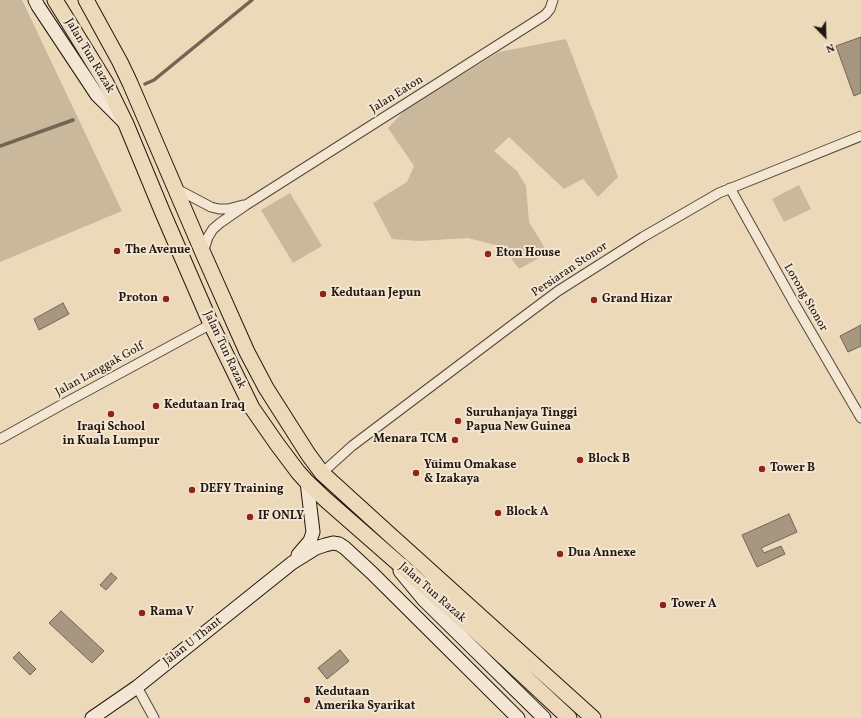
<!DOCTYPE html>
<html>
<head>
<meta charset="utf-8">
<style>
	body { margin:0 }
	#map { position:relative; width:861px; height:718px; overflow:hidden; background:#ecd9b9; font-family:Vollkorn,serif }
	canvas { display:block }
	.north { position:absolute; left:805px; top:16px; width:40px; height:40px; -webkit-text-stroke:3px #f3e6d2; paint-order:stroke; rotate:157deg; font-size:11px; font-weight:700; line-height:16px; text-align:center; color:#231711 }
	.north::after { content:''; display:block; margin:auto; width:14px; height:18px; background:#231711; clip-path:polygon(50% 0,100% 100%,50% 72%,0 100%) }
</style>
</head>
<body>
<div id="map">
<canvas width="861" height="718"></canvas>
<div class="north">N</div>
</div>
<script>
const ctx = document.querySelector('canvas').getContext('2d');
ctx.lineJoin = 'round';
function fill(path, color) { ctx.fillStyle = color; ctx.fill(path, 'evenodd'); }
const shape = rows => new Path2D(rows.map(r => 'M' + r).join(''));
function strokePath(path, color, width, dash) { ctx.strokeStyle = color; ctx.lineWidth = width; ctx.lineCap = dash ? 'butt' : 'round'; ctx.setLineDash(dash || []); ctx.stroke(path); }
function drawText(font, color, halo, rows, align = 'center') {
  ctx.font = font + ' Vollkorn,serif'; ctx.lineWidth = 4; ctx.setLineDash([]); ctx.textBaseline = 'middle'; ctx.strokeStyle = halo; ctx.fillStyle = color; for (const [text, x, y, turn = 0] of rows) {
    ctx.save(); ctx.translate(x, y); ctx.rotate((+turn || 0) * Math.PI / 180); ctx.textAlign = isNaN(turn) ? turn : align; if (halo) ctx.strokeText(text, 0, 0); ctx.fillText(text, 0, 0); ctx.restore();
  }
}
fill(shape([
	[0,0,22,0,122,211,0,262],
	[566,39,618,177,598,197,583,179,564,189,509,137,494,151,517,171,526,186,529,222,548,253,519,269,503,247,468,238,419,241,392,239,373,203,407,182,414,166,388,128,405,110,499,52],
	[799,185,811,209,784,222,772,199],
	[290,193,322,246,293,263,261,210]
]), '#cab89c');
const water = shape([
	[861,37,861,93,854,96,836,46,861,37],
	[63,303,69,314,39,330,34,319,63,303],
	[861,325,861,346,848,352,840,336,861,325],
	[789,514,797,532,761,548,764,553,781,546,785,554,757,567,742,535,789,514],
	[111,573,117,578,106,590,100,585,111,573],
	[61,611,104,651,92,663,49,623,61,611],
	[340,650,349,661,327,679,318,668,340,650],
	[19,652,36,669,30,675,13,658,19,652]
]);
fill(water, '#a89780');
strokePath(water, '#736454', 1);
strokePath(shape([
	[145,84,154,80,252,0],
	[0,146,73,120]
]), '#736454', 3.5);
const street = shape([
	[175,188,211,207,219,209,228,209,243,205],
	[730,188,794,303,861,418],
	[203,253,208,237,213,229,220,223,246,205,542,17,546,14,550,9,553,0],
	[0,439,63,404,211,324],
	[322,473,352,446,511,326,558,291,643,237,719,193,861,136],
	[137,687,154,718]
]);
const secondary = shape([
	[35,0,38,6,97,95,123,121],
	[298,555,310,541,313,532,307,482],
	[400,571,424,600,544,718],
	[92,718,137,687,292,563,316,548,325,545,333,543,339,544,345,548,372,573,518,718]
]);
const primary = shape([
	[55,0,106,83,126,124,162,211,211,324,252,408,277,444,298,472,307,482,326,500,479,634,569,718],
	[86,0,120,62,130,83,203,253,247,352,266,388,308,454,322,473,388,533,593,718]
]);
strokePath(street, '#55483b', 11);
strokePath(secondary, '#231711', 15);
strokePath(primary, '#231711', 17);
strokePath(street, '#f3e6d2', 9);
strokePath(secondary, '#f3e6d2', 13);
strokePath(primary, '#ecd9b9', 15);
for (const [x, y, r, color] of [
	[117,251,4,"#8f2418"],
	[488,254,4,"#8f2418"],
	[323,294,4,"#8f2418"],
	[166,299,4,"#8f2418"],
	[594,300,4,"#8f2418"],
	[156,406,4,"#8f2418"],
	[111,414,4,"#8f2418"],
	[458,421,4,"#8f2418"],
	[455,440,4,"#8f2418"],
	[580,460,4,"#8f2418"],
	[762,469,4,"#8f2418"],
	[416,473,4,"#8f2418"],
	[192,490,4,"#8f2418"],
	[498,513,4,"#8f2418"],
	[250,517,4,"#8f2418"],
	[560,554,4,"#8f2418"],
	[663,605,4,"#8f2418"],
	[142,613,4,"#8f2418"],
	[307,700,4,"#8f2418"]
]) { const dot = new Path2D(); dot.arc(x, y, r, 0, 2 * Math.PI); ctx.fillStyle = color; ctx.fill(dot); strokePath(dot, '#f3e6d2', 1.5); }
drawText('12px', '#231711', '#f3e6d2', [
	["Jalan Tun Razak",89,56,59],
	["Jalan Eaton",397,95,-32],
	["Persiaran Stonor",570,270,-34],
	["Lorong Stonor",805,298,60],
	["Jalan Tun Razak",224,350,65],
	["Jalan Langgak Golf",100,370,-29],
	["Jalan Tun Razak",432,593,41],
	["Jalan U Thant",193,642,-38]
]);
drawText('bold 12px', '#231711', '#f3e6d2', [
	["The Avenue",125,251],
	["Eton House",496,254],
	["Kedutaan Jepun",331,294],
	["Proton",158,299,"right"],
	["Grand Hizar",602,300],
	["Kedutaan Iraq",164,406],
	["Suruhanjaya Tinggi",466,414],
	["Papua New Guinea",466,428],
	["Iraqi School",111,428,"center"],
	["in Kuala Lumpur",111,442,"center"],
	["Menara TCM",447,440,"right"],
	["Block B",588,460],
	["Yūimu Omakase",424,466],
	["& Izakaya",424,480],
	["Tower B",770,469],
	["DEFY Training",200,490],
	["Block A",506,513],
	["IF ONLY",258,517],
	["Dua Annexe",568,554],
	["Tower A",671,605],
	["Rama V",150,613],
	["Kedutaan",315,693],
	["Amerika Syarikat",315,707]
], 'left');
</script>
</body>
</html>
